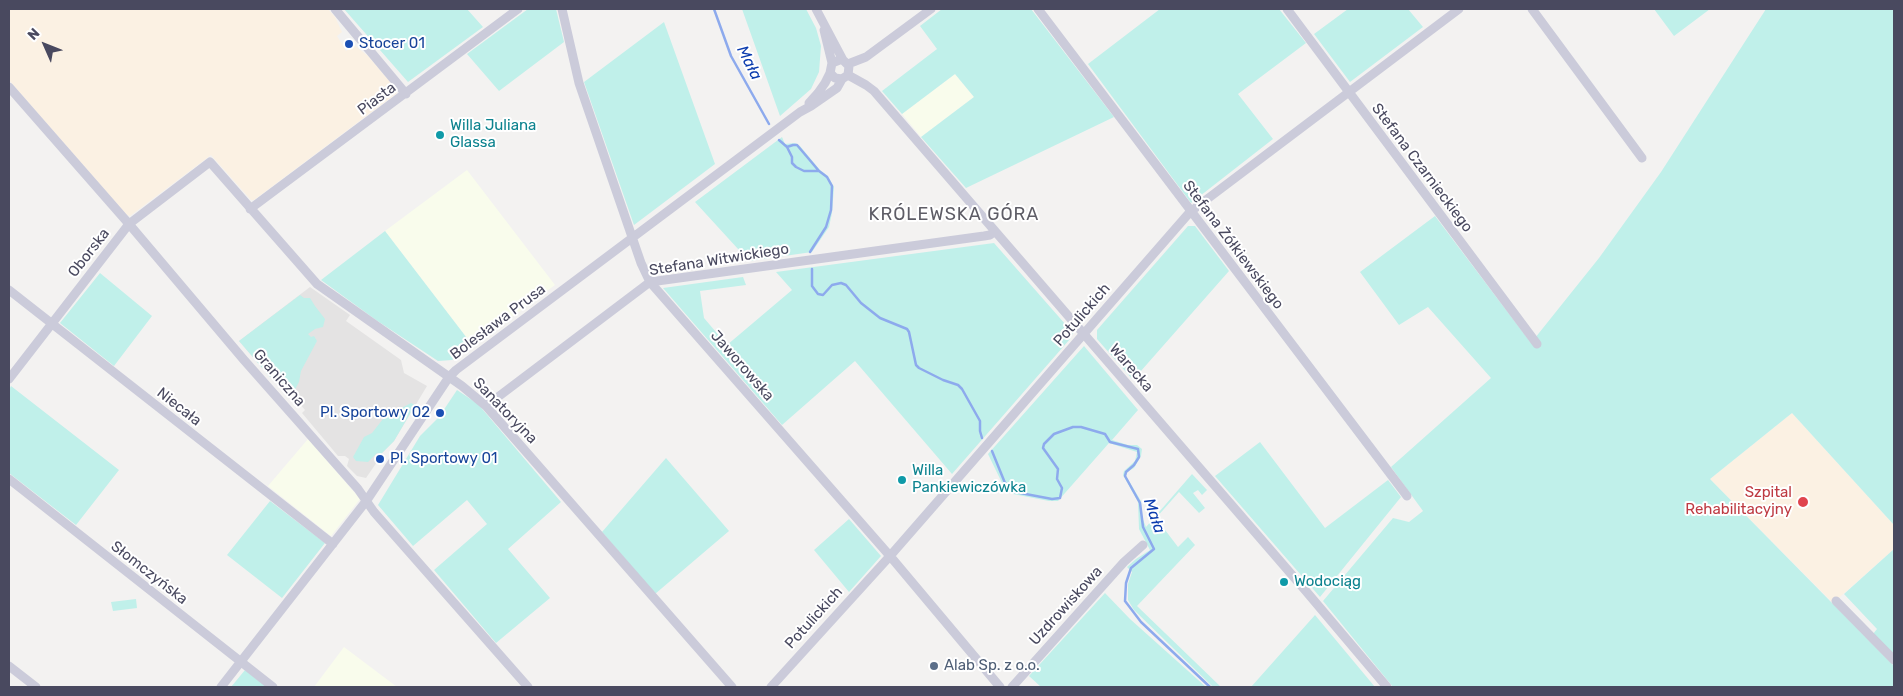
<!DOCTYPE html>
<html>
<head>
<meta charset="utf-8">
<style>
	body { margin:0 }
	#map { position:relative; width:1903px; height:696px; overflow:hidden; background:#f3f2f1; font-family:Rubik,sans-serif }
	canvas { display:block }
	.frame { position:absolute; inset:0; border:10px solid #49495f; pointer-events:none }
	.north { position:absolute; left:20px; top:20px; width:50px; height:50px; -webkit-text-stroke:4px #fff; paint-order:stroke; rotate:314deg; font-size:14px; font-weight:700; line-height:20px; text-align:center; color:#49495f }
	.north::after { content:''; display:block; margin:auto; width:18px; height:22px; background:#49495f; clip-path:polygon(50% 0,100% 100%,50% 72%,0 100%) }
</style>
</head>
<body>
<div id="map">
<canvas width="1903" height="696"></canvas>
<div class="frame"></div>
<div class="north">N</div>
</div>
<script>
const ctx = document.querySelector('canvas').getContext('2d');
ctx.lineJoin = 'round';
function fill(path, color) { ctx.fillStyle = color; ctx.fill(path, 'evenodd'); }
const shape = rows => new Path2D(rows.map(r => 'M' + r).join(''));
function strokePath(path, color, width, dash) { ctx.strokeStyle = color; ctx.lineWidth = width; ctx.lineCap = dash ? 'butt' : 'round'; ctx.setLineDash(dash || []); ctx.stroke(path); }
function drawText(font, color, halo, rows, align = 'center') {
  ctx.font = font + ' Rubik,sans-serif'; ctx.lineWidth = 4; ctx.setLineDash([]); ctx.textBaseline = 'middle'; ctx.strokeStyle = halo; ctx.fillStyle = color; for (const [text, x, y, turn = 0] of rows) {
    ctx.save(); ctx.translate(x, y); ctx.rotate((+turn || 0) * Math.PI / 180); ctx.textAlign = isNaN(turn) ? turn : align; if (halo) ctx.strokeText(text, 0, 0); ctx.fillText(text, 0, 0); ctx.restore();
  }
}
fill(shape([
	[955,74,974,97,921,137,902,114],
	[467,170,555,285,473,346,385,231],
	[308,439,360,499,331,536,268,486],
	[344,647,397,687,314,687]
]), '#f9fcec');
fill(shape([
	[310,287,350,315,346,321,401,360,404,373,427,386,394,441,381,454,375,461,377,462,366,478,357,476,347,466,349,459,345,456,338,456,302,413,305,410,292,395,274,374,270,377,239,341]
]), '#e4e3e3');
fill(shape([
	[9,9,328,9,335,17,342,32,337,36,346,51,354,45,368,56,396,89,397,93,254,200,251,200,211,155,130,216,127,215,9,80],
	[1792,413,1894,525,1894,549,1833,603,1710,479]
]), '#fbf1e3');
fill(shape([
	[344,9,467,9,483,27,408,82],
	[528,9,556,9,564,42,499,91,467,54],
	[742,9,806,9,816,28,821,46,819,72,811,89,780,116],
	[942,9,1031,9,1114,117,966,188,921,137,974,97,955,74,902,114,882,91,937,49,920,26],
	[1160,9,1279,9,1306,43,1238,94,1273,139,1191,203,1088,64],
	[1348,9,1408,9,1423,27,1350,82,1314,34],
	[1654,9,1710,9,1674,36],
	[1766,9,1894,9,1894,525,1792,413,1710,479,1894,666,1894,687,1393,687,1323,601,1393,518,1409,522,1423,511,1391,467,1491,378,1428,307,1399,325,1360,272,1435,216,1531,343,1599,258,1661,172],
	[664,22,715,164,634,225,584,82],
	[782,137,785,144,795,143,800,146,820,170,828,176,834,187,832,213,829,227,812,252,749,261,695,202],
	[1188,226,1195,226,1229,271,1133,380,1097,339,1097,330],
	[385,231,473,346,452,360,438,361,376,320,321,280],
	[994,243,1073,333,1070,339,952,474,855,361,782,425,663,288,743,277,746,285,700,291,704,318,727,345,792,290,776,272],
	[100,273,152,316,114,366,60,323],
	[300,295,304,298,310,298,315,306,325,319,323,327,315,329,308,334,311,337,314,336,317,341,301,371,299,382,292,395,274,374,270,377,239,341],
	[1084,346,1138,410,1112,440,1128,445,1137,445,1142,449,1141,456,1134,468,1127,472,1126,476,1141,501,1142,517,1146,527,1192,474,1207,490,1202,495,1198,490,1193,493,1205,508,1199,513,1179,492,1156,518,1178,547,1188,537,1195,545,1137,606,1221,687,1213,687,1134,610,1128,600,1128,584,1132,572,1127,567,1136,559,1150,550,1139,529,1138,502,1123,475,1124,471,1135,461,1137,452,1109,443,1058,501,1049,501,1013,494,1003,485,988,454],
	[11,386,119,470,76,525,9,473,9,390],
	[457,390,478,404,561,502,508,549,550,598,496,643,434,570,487,524,467,500,413,546,378,505,420,436,439,417],
	[411,403,415,405,394,441,381,454,377,453,368,462,356,461,353,457,364,437,372,433,390,410,396,411],
	[1260,442,1325,528,1388,480,1401,497,1320,597,1215,476],
	[666,458,729,531,655,594,602,532],
	[270,501,325,543,282,598,227,555],
	[849,519,881,556,849,592,814,550],
	[1894,549,1894,656,1873,634,1877,629,1844,594],
	[1105,593,1130,619,1206,687,1041,687,1029,676],
	[136,599,137,608,113,611,111,602],
	[1315,615,1375,687,1251,687],
	[245,670,267,687,231,687]
]), '#c0f0ea');
strokePath(shape([
	[714,9,731,56,769,124],
	[779,140,787,147,792,157,792,163,796,167,804,171,819,171,827,177,832,186,831,210,826,227,810,252],
	[787,147,793,145,797,145,819,171],
	[812,269,812,286,818,294,823,295,832,285,841,283,846,285,861,303,880,318,907,329,909,332,916,365,919,368,943,380,958,385,962,389,980,421,980,431,982,438],
	[992,451,1005,483,1015,492,1052,499,1060,498,1062,488,1057,479,1058,469,1043,448,1044,444,1054,434,1073,427,1081,427,1105,434,1110,442,1138,449,1139,457,1134,465,1126,472,1125,476,1140,503,1143,527,1154,549,1131,568,1126,583,1125,601,1141,622,1210,687]
]), '#8daaed', 2.5);
strokePath(shape([
	[335,9,406,94],
	[562,9,579,83,641,263,650,282,890,556,1000,687],
	[816,9,843,60],
	[1038,9,1407,496],
	[1287,9,1537,344],
	[1532,9,1642,158],
	[824,30,832,63],
	[848,64,866,57,931,9],
	[848,75,866,85,874,91,1305,590,1387,687],
	[9,87,129,224,244,360,358,489,374,512,528,687],
	[809,103,818,93,825,83,830,73,832,63,842,59,849,66,848,75,842,79,835,78,830,73],
	[250,209,518,9],
	[9,290,333,544],
	[9,379,129,224,210,162,317,284,462,386,486,406,732,687],
	[486,406,650,282,984,236,990,235,995,231],
	[9,479,273,687],
	[1836,601,1894,660],
	[9,666,36,687],
	[221,687,367,500,449,377,456,370,800,112,811,106,837,88,842,79],
	[771,687,890,556,1190,212,1459,9],
	[1012,687,1124,562,1143,545]
]), '#cbcbda', 9);
for (const [x, y, r, color] of [
	[349,44,5,"#1a4fb4"],
	[440,135,5,"#0f9aa8"],
	[440,413,5,"#1a4fb4"],
	[380,459,5,"#1a4fb4"],
	[902,480,5,"#0f9aa8"],
	[1803,502,6,"#e0444e"],
	[1284,582,5,"#0f9aa8"],
	[934,666,5,"#5c6f8a"]
]) { const dot = new Path2D(); dot.arc(x, y, r, 0, 2 * Math.PI); ctx.fillStyle = color; ctx.fill(dot); strokePath(dot, '#fff', 2); }
drawText('15px', '#164399', '#fff', [
	["Stocer 01",359,44],
	["Pl. Sportowy 02",430,413,"right"],
	["Pl. Sportowy 01",390,459]
], 'left');
drawText('15px', '#49495f', '#fff', [
	["Piasta",377,99,-37],
	["Stefana Czarnieckiego",1422,168,53],
	["Stefana Żółkiewskiego",1233,245,53],
	["Oborska",89,253,-52],
	["Stefana Witwickiego",719,260,-9],
	["Potulickich",1082,315,-49],
	["Bolesława Prusa",498,322,-37],
	["Jaworowska",742,366,49],
	["Warecka",1131,368,49],
	["Graniczna",279,378,49],
	["Niecała",179,407,38],
	["Sanatoryjna",505,411,46],
	["Słomczyńska",149,573,38],
	["Uzdrowiskowa",1066,606,-48],
	["Potulickich",814,618,-48]
]);
drawText('15px', '#0d838f', '#fff', [
	["Willa Juliana",450,126],
	["Glassa",450,143],
	["Willa",912,471],
	["Pankiewiczówka",912,488],
	["Wodociąg",1294,582]
], 'left');
drawText('15px', '#be3a42', '#fff', [
	["Szpital",1792,493],
	["Rehabilitacyjny",1792,510]
], 'right');
drawText('15px', '#4e5e75', '#fff', [
	["Alab Sp. z o.o.",944,666]
], 'left');
drawText('italic 16px', '#0c3cae', '#fff', [
	["Mała",749,63,63],
	["Mała",1154,516,71]
]);
ctx.letterSpacing = '1px';
drawText('18px', '#5e5d66', '#fff', [
	["KRÓLEWSKA GÓRA",954,215]
]);
ctx.letterSpacing = '0px';
</script>
</body>
</html>
